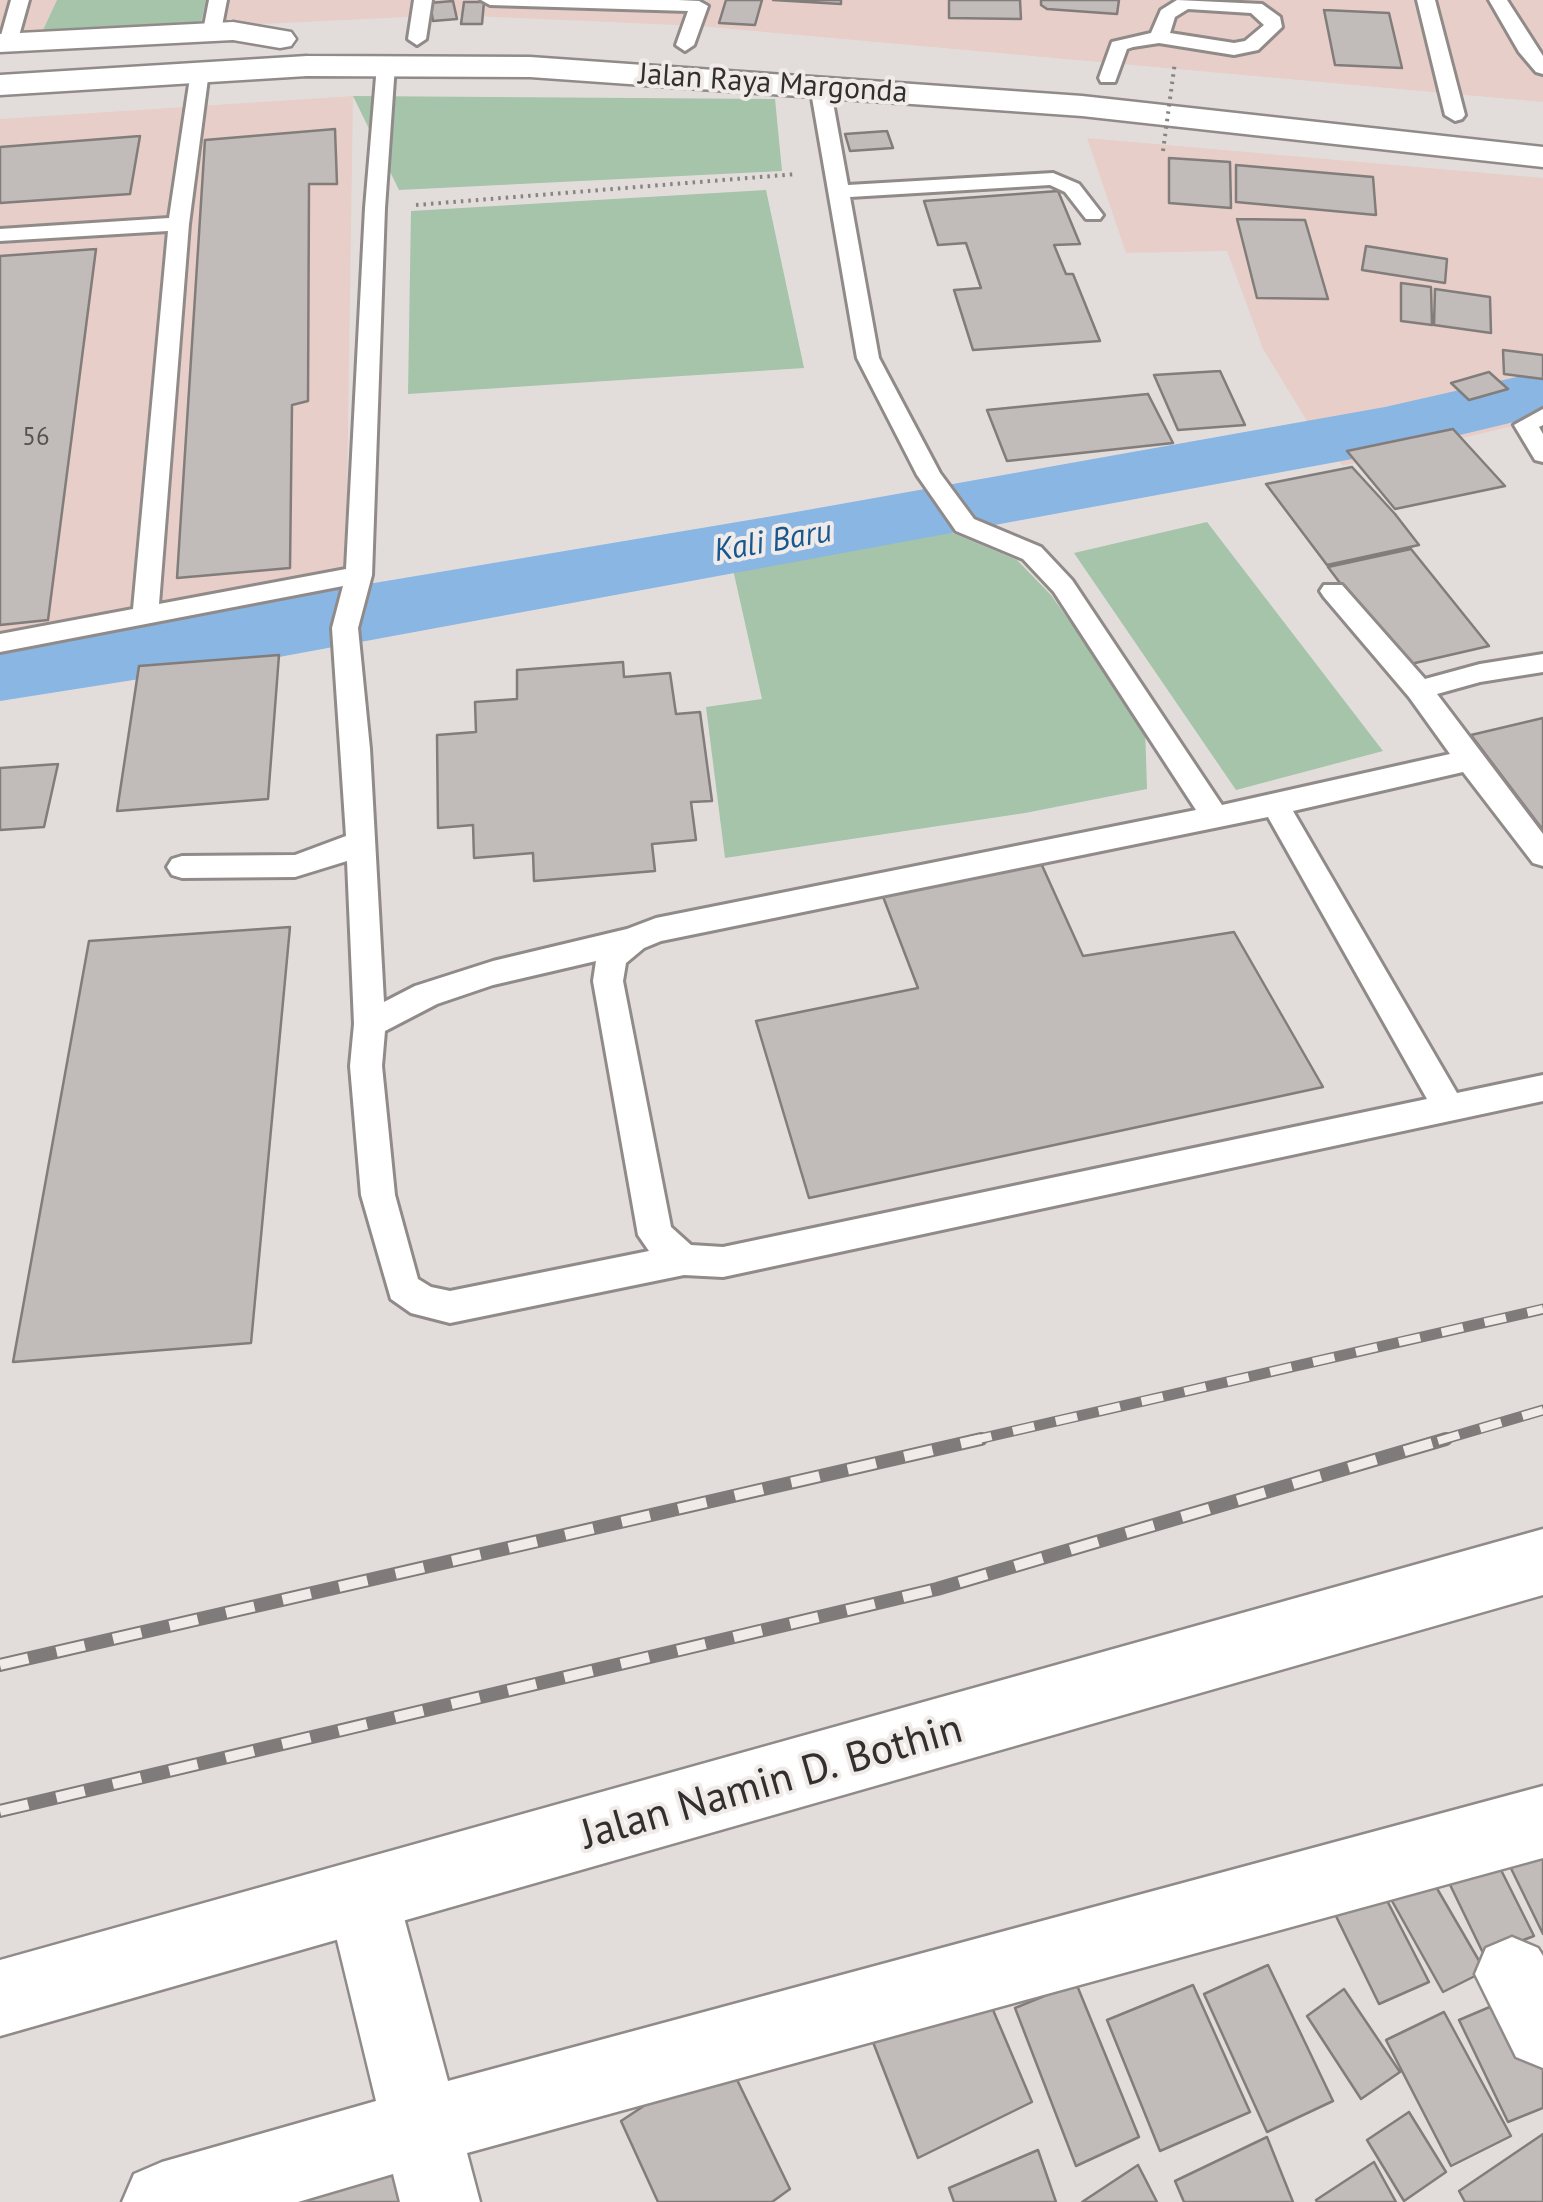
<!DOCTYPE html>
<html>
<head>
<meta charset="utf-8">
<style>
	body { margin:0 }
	canvas { display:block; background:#e2dddb }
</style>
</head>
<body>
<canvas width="1543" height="2202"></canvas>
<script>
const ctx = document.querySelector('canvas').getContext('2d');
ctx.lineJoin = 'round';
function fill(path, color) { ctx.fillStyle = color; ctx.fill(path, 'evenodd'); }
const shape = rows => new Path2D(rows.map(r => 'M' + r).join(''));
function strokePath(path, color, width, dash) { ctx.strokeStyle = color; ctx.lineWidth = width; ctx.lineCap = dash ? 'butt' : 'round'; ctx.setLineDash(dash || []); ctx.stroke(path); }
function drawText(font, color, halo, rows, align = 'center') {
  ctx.font = font + ' "PT Sans",sans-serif'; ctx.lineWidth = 8; ctx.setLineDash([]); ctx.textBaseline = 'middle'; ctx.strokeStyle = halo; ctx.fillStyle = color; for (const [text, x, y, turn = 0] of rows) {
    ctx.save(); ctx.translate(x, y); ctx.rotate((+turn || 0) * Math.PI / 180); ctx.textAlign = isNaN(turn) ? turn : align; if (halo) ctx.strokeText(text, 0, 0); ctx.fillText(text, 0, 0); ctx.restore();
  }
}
fill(shape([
	[0,0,57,0,43,30,0,33],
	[206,0,1543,0,1543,102,699,26,450,15,200,27],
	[353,96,345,628,128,639,0,686,0,119],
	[1087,138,1543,178,1543,419,1343,466,1310,426,1263,349,1227,251,1126,253]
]), '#e8cec8');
fill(shape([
	[57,0,206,0,200,27,43,30],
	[353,96,775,99,782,171,399,190],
	[766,190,804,368,408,394,411,211],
	[1207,522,1383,751,1236,790,1074,553],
	[915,528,948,531,1017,560,1051,595,1145,728,1147,789,1025,813,725,858,706,707,762,699,732,565]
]), '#a5c4a9');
fill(shape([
	[1543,371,1543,415,1385,453,279,657,0,701,0,641,279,599,779,515,1385,407,1543,371]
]), '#89b6e2');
const building = shape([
	[726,0,762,0,755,25,719,23,726,0],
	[773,0,841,0,841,4,773,0],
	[949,0,1020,0,1021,19,949,18,949,0],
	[1041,0,1119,0,1117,14,1047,9,1041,5,1041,0],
	[453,1,457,19,433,21,430,3,453,1],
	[464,2,484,2,482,24,461,24,464,2],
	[1324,10,1389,13,1402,68,1335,65,1324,10],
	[335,129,337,184,309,184,308,401,292,405,290,568,177,578,205,140,335,129],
	[887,131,893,148,850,151,845,134,887,131],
	[140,136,130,194,0,203,0,147,140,136],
	[1169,158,1230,162,1231,208,1169,203,1169,158],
	[1236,165,1373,177,1376,215,1236,202,1236,165],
	[1058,191,1080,244,1054,245,1066,274,1073,274,1100,341,973,350,954,290,981,288,966,243,938,245,924,201,1058,191],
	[1237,219,1305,220,1328,299,1257,298,1237,219],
	[1366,246,1447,259,1445,283,1362,270,1366,246],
	[96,249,48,620,0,625,0,256,96,249],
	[1401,283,1431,287,1432,325,1401,321,1401,283],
	[1435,289,1490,297,1491,333,1434,325,1435,289],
	[1503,350,1543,355,1543,379,1504,374,1503,350],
	[1220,371,1245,425,1178,430,1154,375,1220,371],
	[1489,372,1508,389,1469,400,1451,383,1489,372],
	[1148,394,1173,443,1007,461,987,410,1148,394],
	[1453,429,1505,486,1395,509,1347,451,1453,429],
	[1352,467,1395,514,1419,545,1327,565,1266,484,1352,467],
	[1411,549,1489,646,1402,666,1328,567,1411,549],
	[279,655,268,799,117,811,139,666,279,655],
	[623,662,624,677,670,673,676,714,700,712,712,801,691,802,696,840,652,844,655,871,534,881,533,853,474,858,473,825,438,828,437,735,476,732,475,702,517,699,517,670,623,662],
	[1543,718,1543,830,1471,735,1543,718],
	[58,764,44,827,0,830,0,768,58,764],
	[1040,861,1083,956,1234,932,1323,1087,809,1198,756,1021,918,988,882,894,1040,861],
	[290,927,251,1343,13,1362,89,941,290,927],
	[1535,1842,1543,1858,1543,1934,1503,1852,1535,1842],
	[1488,1844,1534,1936,1484,1955,1439,1862,1488,1844],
	[1428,1873,1485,1971,1443,1992,1387,1892,1428,1873],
	[1380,1887,1429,1982,1379,2004,1332,1908,1380,1887],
	[1268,1965,1333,2101,1267,2132,1204,1994,1268,1965],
	[1076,1983,1139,2137,1076,2166,1015,2008,1076,1983],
	[982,1984,1032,2102,918,2158,871,2037,982,1984],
	[1193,1985,1250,2112,1160,2151,1107,2020,1193,1985],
	[1344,1989,1400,2072,1361,2099,1307,2016,1344,1989],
	[1511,1998,1543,2061,1543,2108,1508,2122,1459,2020,1511,1998],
	[1444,2012,1511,2136,1451,2166,1386,2040,1444,2012],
	[724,2053,790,2189,772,2202,658,2202,621,2121,724,2053],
	[1409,2112,1446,2172,1404,2201,1367,2140,1409,2112],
	[1543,2134,1543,2202,1465,2202,1459,2191,1543,2134],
	[1267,2137,1293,2202,1184,2202,1175,2181,1267,2137],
	[412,2145,425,2202,303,2202,302,2195,412,2145],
	[1038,2150,1056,2202,954,2202,949,2188,1038,2150],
	[1374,2162,1396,2202,1317,2202,1316,2200,1374,2162],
	[1138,2165,1157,2202,1082,2202,1138,2165]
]);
fill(building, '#c1bcb9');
strokePath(building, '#827d7b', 2.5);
const lane = shape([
	[11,0,29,0,17,43,8,49,1,47,0,39,11,0],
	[209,0,227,0,221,31,212,37,203,31,209,0],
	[414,0,432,0,426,39,417,45,408,39,414,0],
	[481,0,678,0,699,1,708,6,694,45,685,51,676,45,688,11,490,5,481,0],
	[1177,0,1262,4,1280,17,1282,27,1258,50,1234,55,1159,43,1133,47,1127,49,1115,82,1101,82,1099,78,1112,42,1151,33,1161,10,1177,0],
	[1188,9,1251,13,1264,25,1245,41,1234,43,1170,33,1175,17,1188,9],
	[1417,0,1435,0,1465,115,1462,119,1455,121,1445,115,1417,0],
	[1489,0,1507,0,1543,56,1543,74,1536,72,1519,52,1489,0],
	[386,59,395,65,385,208,372,575,358,628,370,749,384,1002,415,986,493,961,627,929,656,918,1196,810,1054,592,1023,559,956,531,917,475,857,358,810,86,820,80,830,86,848,185,1053,173,1079,184,1103,215,1100,219,1086,219,1065,192,1050,185,850,197,879,358,940,473,974,519,1041,547,1072,580,1222,805,1450,754,1409,697,1324,597,1320,591,1324,585,1342,585,1425,679,1480,664,1543,654,1543,672,1480,682,1437,694,1543,834,1543,866,1533,863,1463,772,1293,811,1457,1093,1543,1075,1543,1101,723,1277,684,1275,450,1323,411,1313,391,1299,361,1195,350,1066,354,1024,347,861,295,877,182,878,172,875,167,867,172,859,182,856,295,855,346,836,332,628,343,586,0,652,0,634,133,609,168,231,0,241,0,229,169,218,191,71,200,65,209,71,189,224,159,604,346,569,365,208,377,65,386,59],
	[1268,817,1427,1099,723,1247,691,1245,671,1227,623,981,626,963,644,948,661,941,1268,817],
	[596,961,593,981,638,1235,649,1251,450,1291,431,1287,418,1279,395,1195,382,1066,385,1031,437,1004,493,985,596,961],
	[1543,409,1543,425,1539,427,1543,434,1543,462,1535,460,1514,425,1543,409]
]);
const street = shape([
	[1543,1786,1543,1858,467,2153,480,2202,400,2202,393,2174,298,2202,122,2202,134,2174,162,2162,376,2101,327,1899,337,1873,363,1863,389,1873,399,1899,448,2081,1543,1786],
	[1512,1937,1538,1948,1543,1956,1543,2068,1516,2057,1475,1974,1486,1948,1512,1937]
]);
const secondary = shape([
	[1543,1529,1543,1595,0,2036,0,1960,1543,1529]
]);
const primary = shape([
	[233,22,291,32,296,39,291,46,280,48,233,40,0,52,0,34,233,22],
	[307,56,530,57,1082,96,1543,147,1543,167,1082,116,530,77,307,76,0,95,0,75,307,56]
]);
strokePath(lane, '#908b89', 6);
strokePath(street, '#908b89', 5);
strokePath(secondary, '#908b89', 5);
strokePath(primary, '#908b89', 5);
strokePath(shape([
	[416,205,797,174]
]), '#878583', 4, [2.5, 5]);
fill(lane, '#fff');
fill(street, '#fff');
fill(secondary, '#fff');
fill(primary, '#fff');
const railFar1 = shape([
	[970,1441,1543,1309],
	[1438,1441,1543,1410]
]);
const rail = shape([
	[0,1665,981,1439],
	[0,1811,937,1589,1446,1439]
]);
strokePath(railFar1, '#7e7b7a', 11);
strokePath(rail, '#7e7b7a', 14);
strokePath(railFar1, '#f0ebe8', 8, [22]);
strokePath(rail, '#f0ebe8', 10, [29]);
strokePath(shape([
	[1163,151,1175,62]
]), '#878583', 4, [2.5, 5]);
drawText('25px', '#555352', null, [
	["56",36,438]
]);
drawText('30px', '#31302f', '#f0ebe8', [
	["Jalan Raya Margonda",773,84,4]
]);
drawText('italic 32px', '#17588f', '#f0ebe8', [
	["Kali Baru",773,542,-10]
]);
drawText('42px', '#31302f', '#f0ebe8', [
	["Jalan Namin D. Bothin",772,1783,-16]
]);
</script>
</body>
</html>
